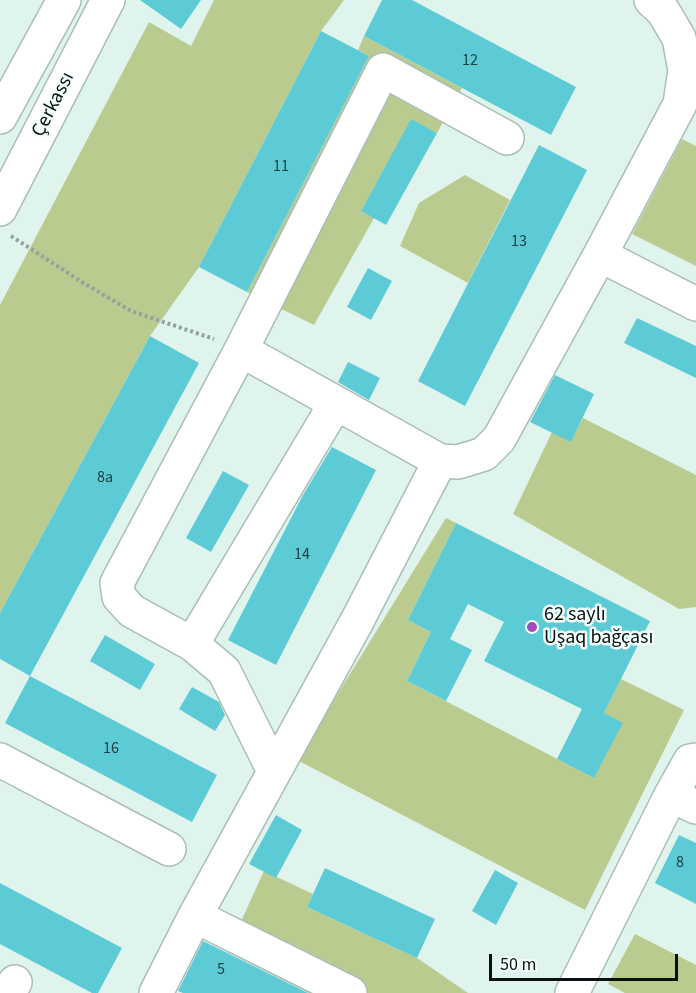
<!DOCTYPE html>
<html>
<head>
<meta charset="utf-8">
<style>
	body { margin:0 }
	#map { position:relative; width:696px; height:993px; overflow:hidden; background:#e0f4ee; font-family:"Source Sans 3",sans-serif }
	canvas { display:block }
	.scale { position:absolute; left:489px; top:954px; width:189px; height:27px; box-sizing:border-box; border:3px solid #0a110f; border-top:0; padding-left:8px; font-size:18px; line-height:21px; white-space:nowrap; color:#0a110f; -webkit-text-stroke:4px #f3fffc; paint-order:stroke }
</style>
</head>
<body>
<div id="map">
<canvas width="696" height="993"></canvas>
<div class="scale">50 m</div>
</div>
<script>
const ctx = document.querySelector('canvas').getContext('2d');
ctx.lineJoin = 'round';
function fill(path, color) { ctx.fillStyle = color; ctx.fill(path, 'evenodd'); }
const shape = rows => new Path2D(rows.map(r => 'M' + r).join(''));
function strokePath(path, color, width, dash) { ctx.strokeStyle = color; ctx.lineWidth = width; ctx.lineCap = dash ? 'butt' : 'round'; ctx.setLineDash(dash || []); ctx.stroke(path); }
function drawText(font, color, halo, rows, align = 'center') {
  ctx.font = font + ' "Source Sans 3",sans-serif'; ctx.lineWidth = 5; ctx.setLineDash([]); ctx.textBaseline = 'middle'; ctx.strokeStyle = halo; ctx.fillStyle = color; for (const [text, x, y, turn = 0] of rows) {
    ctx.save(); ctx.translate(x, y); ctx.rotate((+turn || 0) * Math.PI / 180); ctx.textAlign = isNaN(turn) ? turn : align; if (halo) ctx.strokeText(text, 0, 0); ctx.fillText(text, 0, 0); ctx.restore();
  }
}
fill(shape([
	[214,0,344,0,321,31,199,267,150,336,0,613,0,305,149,22,191,46],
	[364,36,462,88,437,133,411,120,361,211,374,218,314,325,247,292,369,56,358,50],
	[682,139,696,146,696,266,632,234],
	[465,175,510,200,468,283,400,246,419,203],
	[583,418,696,475,696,607,679,609,513,514,552,432,571,441],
	[446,518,456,523,408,620,431,632,407,681,594,778,622,723,604,713,621,679,684,710,585,910,297,760],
	[264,871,313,894,307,907,417,958,468,993,309,993,227,952],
	[635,934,696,965,696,993,625,993,608,984]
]), '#bacb8f');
fill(shape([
	[140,0,201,0,181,29],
	[382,0,412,0,576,87,551,135,364,36],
	[321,31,369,56,247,292,199,267],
	[411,119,437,133,386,225,361,211],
	[539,145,587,170,465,406,418,381],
	[368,268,392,281,371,320,347,307],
	[637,318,696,346,696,378,624,343],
	[150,336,199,363,30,676,0,659,0,613],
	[348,362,380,378,369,400,338,382],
	[555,375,594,394,571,442,530,422],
	[332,447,376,470,276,665,228,640,303,495],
	[223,471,249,485,211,552,186,538],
	[456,523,650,621,604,713,623,723,594,778,557,759,582,709,484,661,504,622,468,604,450,639,472,650,446,701,407,681,431,632,408,620],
	[105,635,155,664,140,690,90,661],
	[30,676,217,775,192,822,5,723],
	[192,687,219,702,225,715,215,731,179,709],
	[276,815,302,830,276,878,249,864],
	[679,835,696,843,696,904,655,883],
	[325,868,435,919,417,958,307,907],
	[495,870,518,883,496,925,472,911],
	[0,883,122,948,98,993,92,993,0,944],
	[203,941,308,993,183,993,178,991]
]), '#5dcbd6');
const minor = shape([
	[0,117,64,0],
	[507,138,383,70,241,350,440,461,458,462,484,454,499,439,600,255,696,304],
	[0,209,108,0],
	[600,255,680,104,685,70,679,38,663,11,651,0],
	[241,350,117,583,119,597,132,611,192,644,224,671,274,771],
	[192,644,336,403],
	[0,760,169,849],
	[671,795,690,761,696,760],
	[195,916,350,993],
	[9,993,15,982],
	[156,993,195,916,356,623,440,461],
	[572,993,671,795,696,807]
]);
strokePath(minor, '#aabdb7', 36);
strokePath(shape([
	[11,236,82,282,131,311,214,339]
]), '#92a29d', 4, [3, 3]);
strokePath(minor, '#fff', 33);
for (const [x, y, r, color] of [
	[532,627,6,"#9f4dbd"]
]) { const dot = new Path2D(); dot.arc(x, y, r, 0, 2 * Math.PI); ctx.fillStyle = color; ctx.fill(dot); strokePath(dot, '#f3fffc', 2); }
drawText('16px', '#1f4041', null, [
	["12",470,61],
	["11",281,167],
	["13",519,242],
	["8a",105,478],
	["14",302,555],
	["16",111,749],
	["8",680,863],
	["5",221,970]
]);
drawText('20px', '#0a110f', '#f3fffc', [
	["Çerkassı",54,105,-63]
]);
drawText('20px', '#0a110f', '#f3fffc', [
	["62 saylı",544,616],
	["Uşaq bağçası",544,639]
], 'left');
</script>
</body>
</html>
